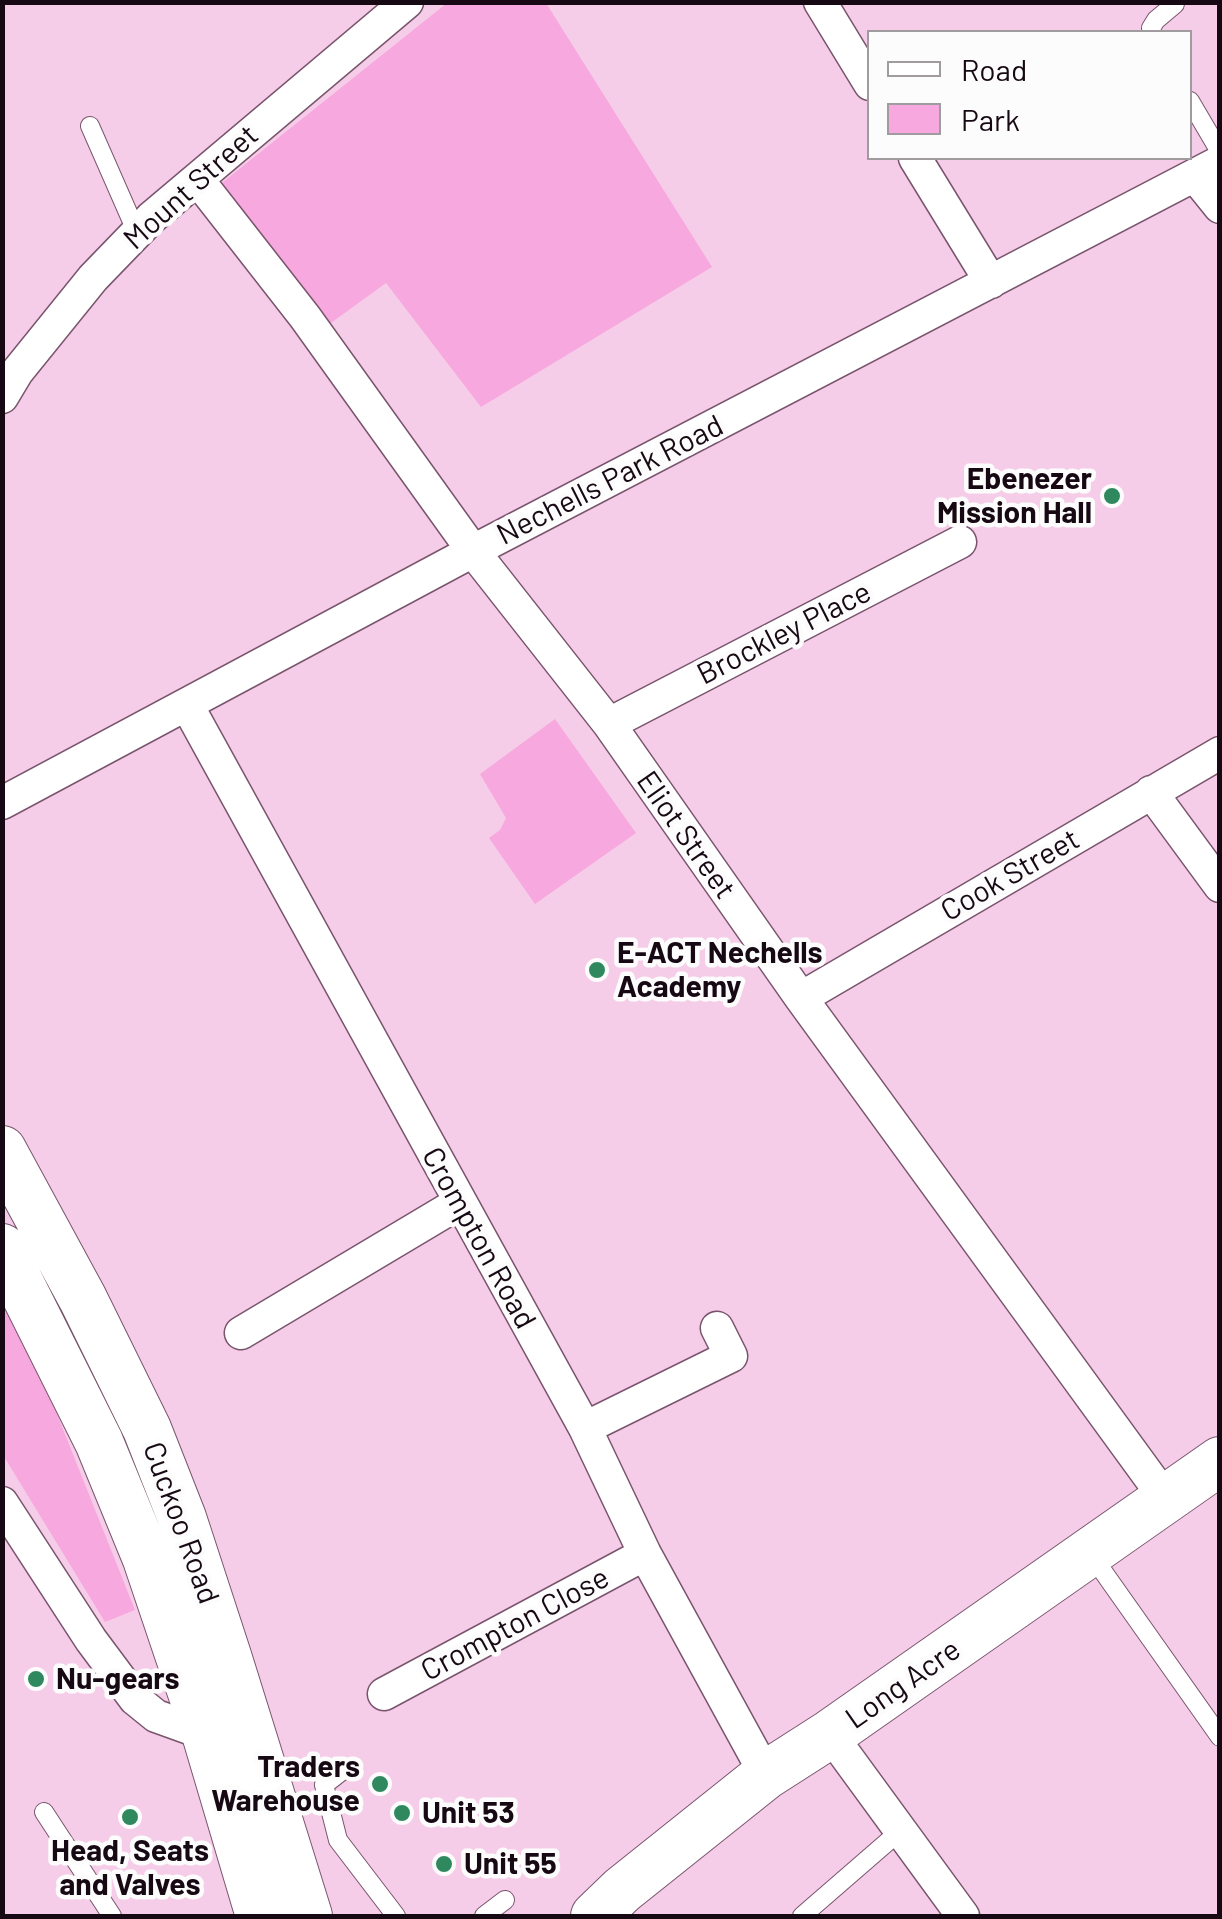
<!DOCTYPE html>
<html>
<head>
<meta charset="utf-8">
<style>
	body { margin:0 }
	#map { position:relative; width:1222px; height:1919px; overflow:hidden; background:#f6cde8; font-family:Barlow,sans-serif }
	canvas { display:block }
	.frame { position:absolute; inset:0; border:5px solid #170913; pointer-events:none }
	.legend { position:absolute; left:867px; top:30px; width:325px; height:130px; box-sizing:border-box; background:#fcfcfc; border:2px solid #a09b9f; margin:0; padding:12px 18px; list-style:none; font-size:30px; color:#170913 }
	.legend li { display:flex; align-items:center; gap:20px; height:50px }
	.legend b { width:50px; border:2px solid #a09b9f }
</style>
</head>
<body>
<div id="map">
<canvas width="1222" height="1919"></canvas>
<div class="frame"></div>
<ul class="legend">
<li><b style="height:12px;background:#fff"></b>Road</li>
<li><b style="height:28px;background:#f7a8de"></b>Park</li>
</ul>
</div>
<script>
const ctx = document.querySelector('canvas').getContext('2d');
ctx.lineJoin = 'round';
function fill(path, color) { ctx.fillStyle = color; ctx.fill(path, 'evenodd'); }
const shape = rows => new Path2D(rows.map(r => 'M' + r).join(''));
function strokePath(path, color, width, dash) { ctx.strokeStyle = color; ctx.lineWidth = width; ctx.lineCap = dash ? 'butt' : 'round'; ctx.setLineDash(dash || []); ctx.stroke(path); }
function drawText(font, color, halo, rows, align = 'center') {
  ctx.font = font + ' Barlow,sans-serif'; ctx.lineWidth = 9; ctx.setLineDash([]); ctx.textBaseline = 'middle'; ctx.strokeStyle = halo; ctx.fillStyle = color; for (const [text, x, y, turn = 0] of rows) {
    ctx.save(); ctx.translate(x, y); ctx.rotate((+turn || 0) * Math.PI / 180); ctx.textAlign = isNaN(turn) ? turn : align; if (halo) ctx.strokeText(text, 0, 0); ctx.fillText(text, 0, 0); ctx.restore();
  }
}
fill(shape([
	[447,3,546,3,712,267,481,407,386,283,324,328,218,186],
	[555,719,636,833,535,904,489,838,500,830,506,818,480,774],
	[2,1303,39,1369,135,1610,105,1622,3,1455]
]), '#f7a8de');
const lane = shape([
	[1152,32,1151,28,1156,20,1175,4],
	[1190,101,1220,152],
	[90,126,137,233],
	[1090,1553,1220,1737],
	[342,1771,324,1785,338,1840,396,1916],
	[44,1812,112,1916],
	[484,1916,505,1900],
	[802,1916,900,1831]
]);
const street = shape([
	[820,2,870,84],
	[915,158,991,282],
	[1195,176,1220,207],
	[198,180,305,317,473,551,609,724,801,998,1165,1498],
	[2,397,17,372,93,278,151,218,407,2],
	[187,705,585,1428,645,1554,766,1775],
	[609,724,960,542],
	[1151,792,1220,886],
	[2,803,473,551,1220,162],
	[801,998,1220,753],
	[241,1333,459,1203],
	[585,1428,731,1356,717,1328],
	[2,1503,91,1640,135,1699,156,1716,206,1734],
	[384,1694,645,1554],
	[830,1734,963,1916]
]);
const secondary = shape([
	[2,1150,83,1299,147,1429,182,1518,228,1659,308,1916],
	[2,1248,99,1442,147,1559,206,1734,260,1916],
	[595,1916,622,1890,766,1775,830,1734,1220,1461]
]);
strokePath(lane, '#79556d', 20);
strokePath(street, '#79556d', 35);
strokePath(secondary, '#79556d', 50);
strokePath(lane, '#fff', 18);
strokePath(street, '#fff', 32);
strokePath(secondary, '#fff', 48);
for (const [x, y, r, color] of [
	[1112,496,10,"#30895e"],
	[597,970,10,"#30895e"],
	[36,1679,10,"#30895e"],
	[380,1784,10,"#30895e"],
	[402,1813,10,"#30895e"],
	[130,1817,10,"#30895e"],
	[444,1864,10,"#30895e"]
]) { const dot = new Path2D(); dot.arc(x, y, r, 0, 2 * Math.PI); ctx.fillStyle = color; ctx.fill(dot); strokePath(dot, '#fcfcfc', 4); }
drawText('30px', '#170913', '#fcfcfc', [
	["Mount Street",191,187,-42],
	["Nechells Park Road",610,480,-27],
	["Brockley Place",784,633,-27],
	["Eliot Street",686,835,55],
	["Cook Street",1010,875,-30],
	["Crompton Road",479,1238,61],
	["Cuckoo Road",181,1523,70],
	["Crompton Close",515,1624,-28],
	["Long Acre",903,1684,-35]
]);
drawText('bold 30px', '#170913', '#fcfcfc', [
	["Ebenezer",1092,479,"right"],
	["Mission Hall",1092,513,"right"],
	["E-ACT Nechells",617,953],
	["Academy",617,987],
	["Nu-gears",56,1679],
	["Traders",360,1767,"right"],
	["Warehouse",360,1801,"right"],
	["Unit 53",422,1813],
	["Head, Seats",130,1851,"center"],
	["and Valves",130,1885,"center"],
	["Unit 55",464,1864]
], 'left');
</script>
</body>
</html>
